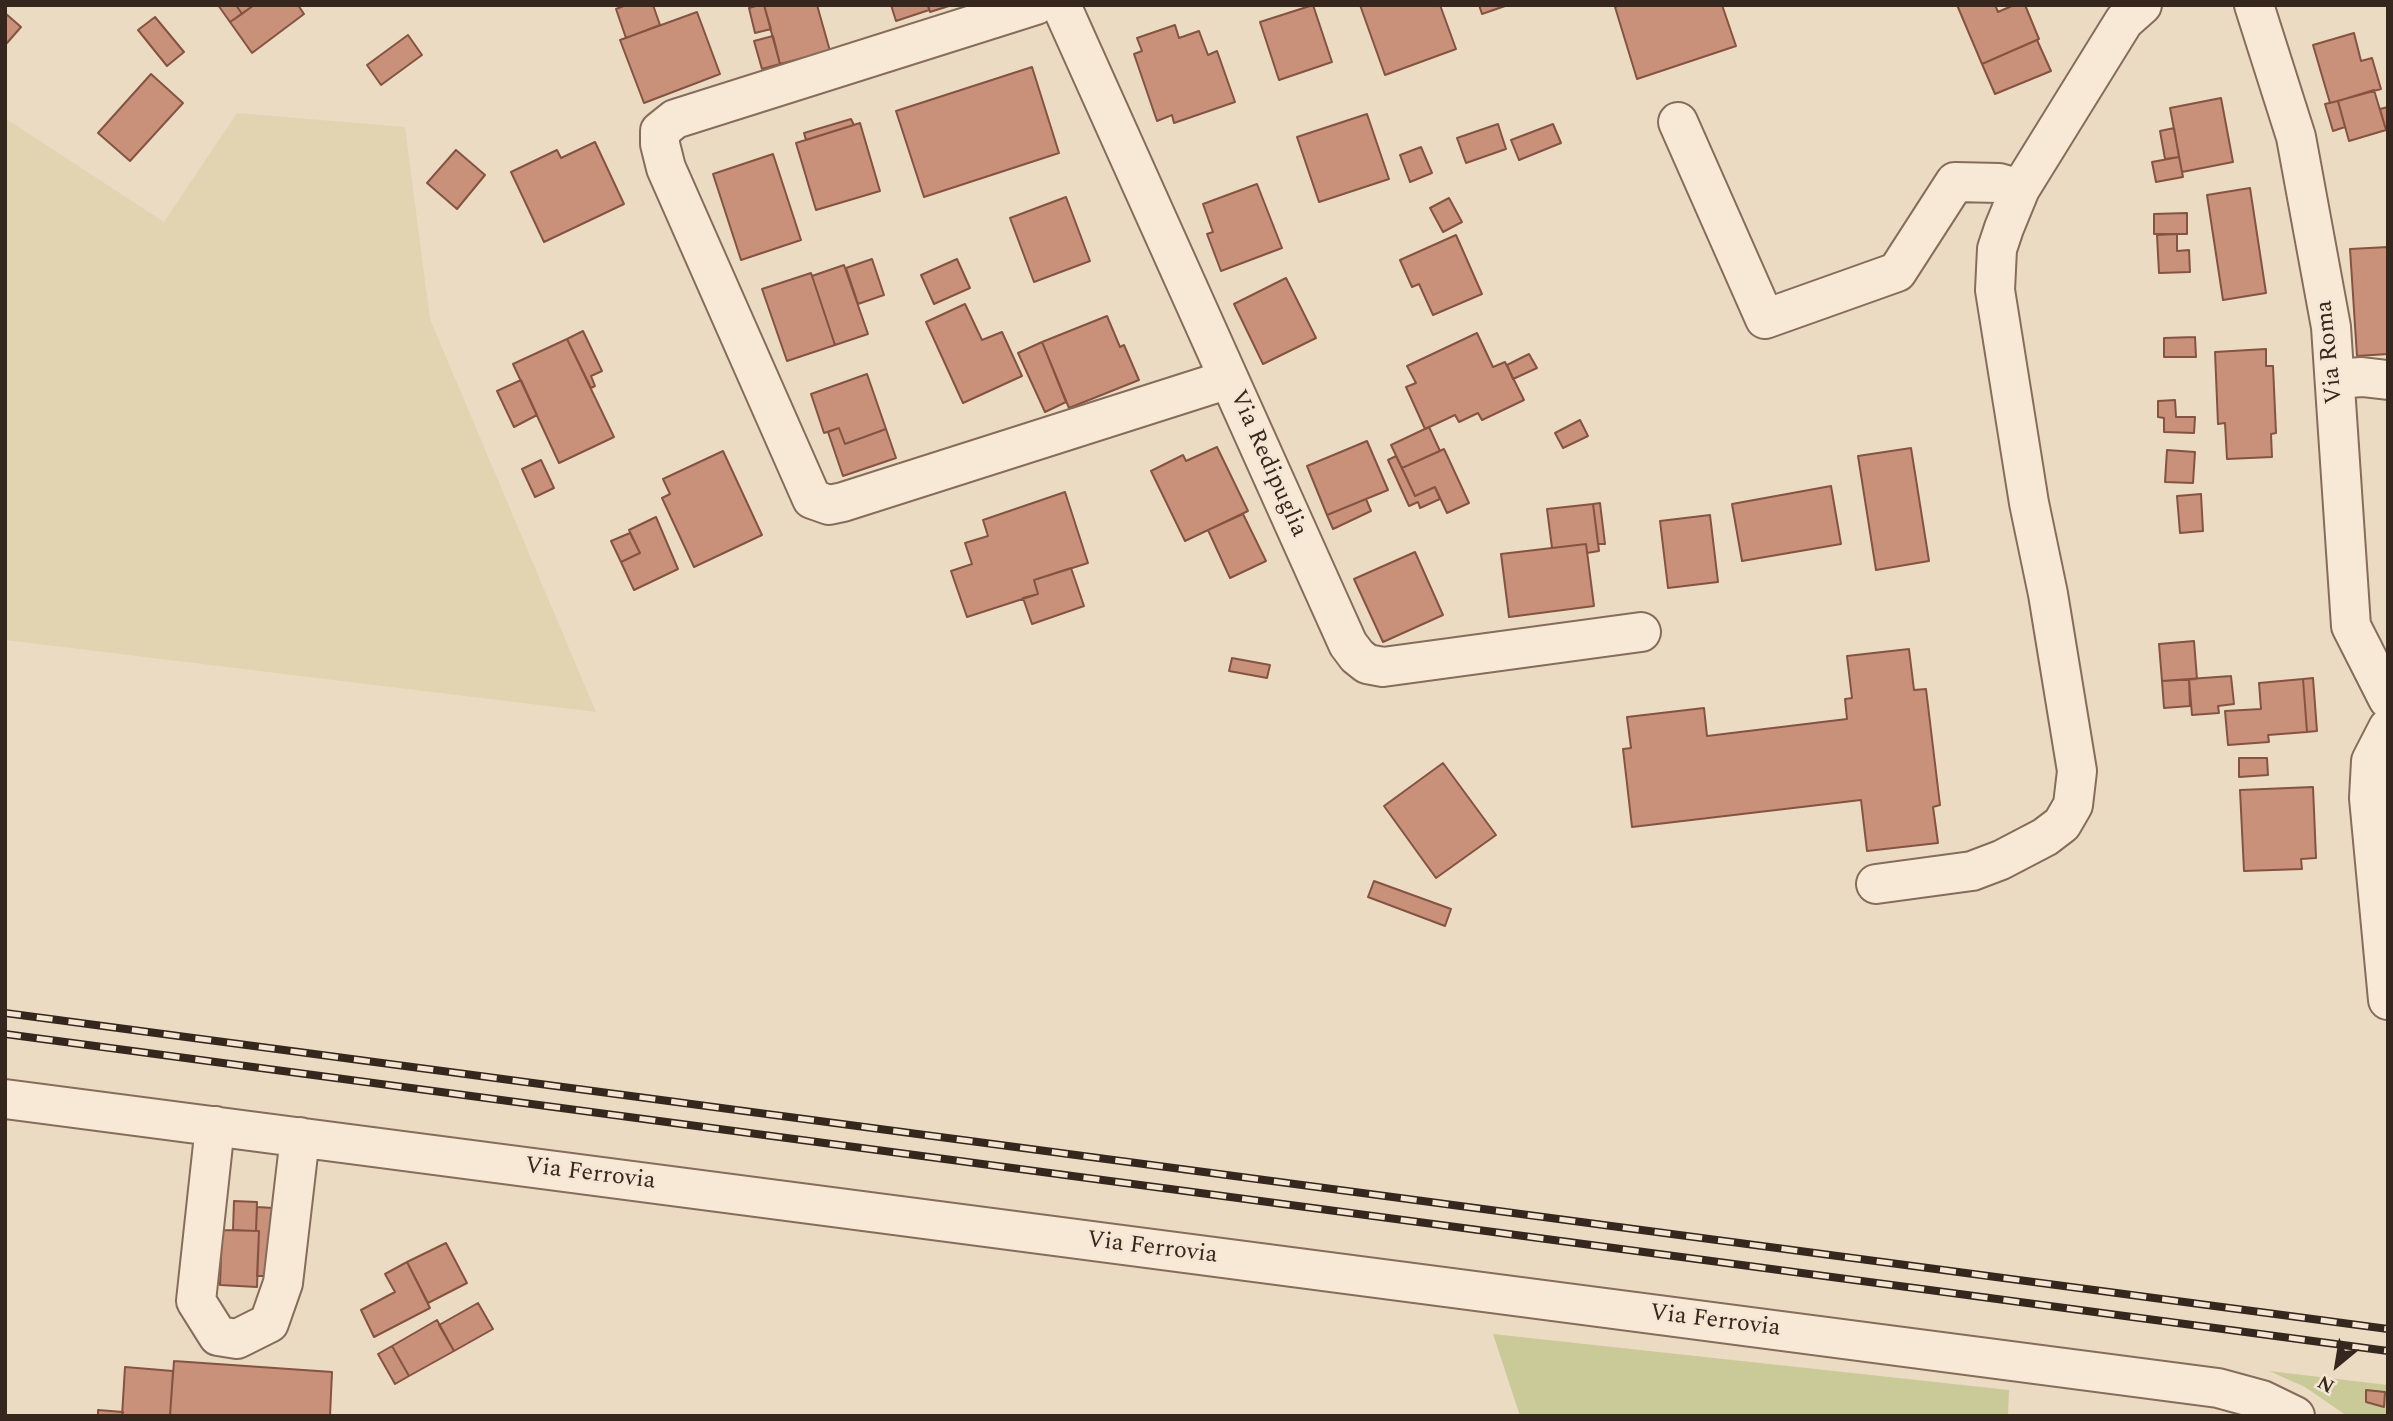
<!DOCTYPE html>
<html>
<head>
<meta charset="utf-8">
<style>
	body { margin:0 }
	#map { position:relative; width:2393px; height:1421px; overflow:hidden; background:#ecdbc3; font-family:Spectral,serif }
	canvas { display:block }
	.frame { position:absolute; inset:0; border:7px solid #36271e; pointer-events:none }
	.north { position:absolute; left:2302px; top:1330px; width:70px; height:70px; -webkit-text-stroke:5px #f4e6d3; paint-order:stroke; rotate:210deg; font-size:19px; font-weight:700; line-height:28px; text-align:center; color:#36271e }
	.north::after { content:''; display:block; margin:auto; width:24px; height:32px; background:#36271e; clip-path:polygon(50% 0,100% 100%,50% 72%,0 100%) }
</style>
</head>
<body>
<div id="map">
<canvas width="2393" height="1421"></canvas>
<div class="frame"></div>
<div class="north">N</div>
</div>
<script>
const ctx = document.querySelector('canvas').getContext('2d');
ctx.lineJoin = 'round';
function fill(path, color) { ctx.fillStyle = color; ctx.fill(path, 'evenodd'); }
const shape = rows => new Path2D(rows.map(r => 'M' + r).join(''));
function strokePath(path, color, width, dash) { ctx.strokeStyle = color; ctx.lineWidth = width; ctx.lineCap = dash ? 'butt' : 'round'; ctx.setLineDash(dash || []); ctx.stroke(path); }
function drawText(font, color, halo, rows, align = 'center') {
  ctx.font = font + ' Spectral,serif'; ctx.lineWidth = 5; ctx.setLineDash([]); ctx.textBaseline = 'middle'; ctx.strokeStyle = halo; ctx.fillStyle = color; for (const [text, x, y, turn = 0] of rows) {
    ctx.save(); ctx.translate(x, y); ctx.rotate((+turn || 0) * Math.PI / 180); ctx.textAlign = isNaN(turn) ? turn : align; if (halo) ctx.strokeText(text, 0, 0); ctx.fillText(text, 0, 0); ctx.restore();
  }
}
fill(shape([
	[237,113,405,127,430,319,596,712,5,640,5,118,164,222]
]), '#e2d4b1');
fill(shape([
	[1493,1334,2009,1390,2008,1416,1520,1416],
	[2269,1371,2388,1385,2388,1416,2347,1416,2305,1387]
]), '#caca98');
const building = shape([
	[218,5,236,5,242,14,230,22,218,5],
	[236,5,254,5,242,14,236,5],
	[254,5,298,5,304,14,252,53,230,22,254,5],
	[626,5,653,5,660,25,626,38,616,9,626,5],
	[759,5,764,5,771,29,755,33,749,8,759,5],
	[764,5,817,5,830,51,780,64,764,5],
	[891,5,928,5,929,10,896,21,891,5],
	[928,5,952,5,930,12,928,5],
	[1313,5,1332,62,1279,80,1260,22,1313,5],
	[1360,5,1440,5,1456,49,1385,75,1360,5],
	[1479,5,1508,5,1482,14,1479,5],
	[1619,5,1722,5,1736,46,1637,79,1615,7,1619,5],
	[1957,5,1995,5,1998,12,2014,5,2025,5,2039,39,1982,64,1957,5],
	[697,12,720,74,644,103,620,40,697,12],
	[5,13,21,27,7,43,5,41,5,13],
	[155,17,184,52,167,66,138,30,155,17],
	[1175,25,1179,38,1199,31,1208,55,1217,51,1235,102,1174,123,1172,115,1157,121,1134,54,1142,51,1137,38,1175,25],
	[2354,33,2361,61,2372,58,2381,89,2330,103,2313,45,2354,33],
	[408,35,422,55,381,85,367,65,408,35],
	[773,36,780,64,762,69,754,41,773,36],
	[2037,40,2051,71,1995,94,1982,64,2037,40],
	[1032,67,1059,153,924,197,896,111,1032,67],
	[151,74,183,103,130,161,98,133,151,74],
	[2374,90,2386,130,2349,141,2338,101,2374,90],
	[2221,98,2233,162,2182,172,2170,108,2221,98],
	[2338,101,2345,127,2333,131,2325,104,2338,101],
	[2388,107,2388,130,2386,130,2380,109,2388,107],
	[1367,114,1389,179,1319,202,1297,137,1367,114],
	[851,119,854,125,806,140,804,133,851,119],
	[860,123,880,191,816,210,796,143,860,123],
	[1498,124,1506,149,1466,163,1457,138,1498,124],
	[1553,124,1561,143,1519,160,1511,140,1553,124],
	[2174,128,2179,157,2165,159,2160,131,2174,128],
	[595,142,624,204,544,242,511,172,557,150,561,158,595,142],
	[1421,147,1432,173,1410,182,1400,155,1421,147],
	[456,150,485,175,457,209,427,183,456,150],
	[773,154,801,240,741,260,713,174,773,154],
	[2179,157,2183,177,2156,182,2152,162,2179,157],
	[1257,184,1282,248,1221,271,1207,234,1213,232,1203,204,1257,184],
	[2250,188,2266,293,2223,300,2207,195,2250,188],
	[1066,197,1090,261,1034,282,1010,218,1066,197],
	[1449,198,1462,222,1443,232,1430,208,1449,198],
	[2187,213,2187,234,2154,234,2154,214,2187,213],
	[2177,234,2177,251,2189,250,2190,272,2159,273,2157,235,2177,234],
	[1456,235,1482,294,1433,315,1419,284,1412,287,1400,260,1456,235],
	[2388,247,2388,354,2357,356,2350,249,2388,247],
	[872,259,884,295,858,304,846,268,872,259],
	[957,259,970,288,934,304,921,275,957,259],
	[844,265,868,334,835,345,812,276,844,265],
	[811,273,835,345,787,361,762,289,811,273],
	[1286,278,1316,338,1263,364,1234,304,1286,278],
	[965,304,982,340,1002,332,1022,376,963,403,926,322,965,304],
	[1107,316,1120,347,1124,345,1139,380,1069,408,1042,342,1107,316],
	[583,331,602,371,591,376,595,386,591,388,567,339,583,331],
	[1477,333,1493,367,1505,362,1524,400,1482,420,1478,413,1459,422,1455,415,1425,429,1406,387,1416,383,1407,366,1477,333],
	[2195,337,2196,357,2164,357,2164,338,2195,337],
	[567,339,614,437,559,463,513,364,567,339],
	[1042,342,1066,402,1045,412,1018,353,1042,342],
	[2266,349,2266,366,2273,366,2276,433,2271,434,2272,457,2227,459,2225,423,2218,424,2215,352,2266,349],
	[1529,354,1537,368,1513,379,1507,365,1529,354],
	[867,374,886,429,845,444,839,428,824,433,811,394,867,374],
	[521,380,537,415,514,427,497,391,521,380],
	[2175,400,2176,417,2195,417,2194,433,2164,432,2164,418,2158,417,2158,401,2175,400],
	[1580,420,1588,436,1563,448,1555,433,1580,420],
	[1429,427,1440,451,1402,468,1391,445,1429,427],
	[839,428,845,444,886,429,896,458,843,476,828,432,839,428],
	[1367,441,1388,490,1327,515,1307,466,1367,441],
	[1217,447,1248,511,1185,541,1151,471,1183,455,1186,461,1217,447],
	[1911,448,1929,561,1876,570,1858,456,1911,448],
	[1444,449,1469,503,1447,513,1435,487,1415,496,1402,468,1444,449],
	[2167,450,2195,452,2193,483,2165,482,2167,450],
	[723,451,762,535,694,567,662,498,670,494,663,479,723,451],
	[1396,456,1415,496,1435,487,1440,499,1420,508,1418,502,1409,506,1388,460,1396,456],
	[541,460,554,488,535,497,522,469,541,460],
	[1831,486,1841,544,1742,561,1732,504,1831,486],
	[1065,492,1088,563,1034,580,1038,594,967,617,951,571,972,564,965,543,988,536,983,520,1065,492],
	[2201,494,2203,531,2180,533,2177,496,2201,494],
	[1366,499,1371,511,1333,529,1327,515,1366,499],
	[1600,503,1605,544,1598,544,1593,504,1600,503],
	[1593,504,1599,551,1587,553,1586,544,1552,548,1547,509,1593,504],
	[1243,514,1266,561,1230,578,1208,530,1243,514],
	[1710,515,1718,582,1668,588,1660,521,1710,515],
	[656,517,678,569,634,590,621,562,640,553,629,530,656,517],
	[630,533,640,553,621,562,611,541,630,533],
	[1586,544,1594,606,1509,617,1501,554,1586,544],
	[1415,552,1443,615,1383,642,1354,579,1415,552],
	[1071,568,1084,606,1032,624,1023,598,1038,594,1034,580,1071,568],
	[2194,641,2197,679,2162,681,2159,644,2194,641],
	[1909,649,1914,690,1926,689,1940,805,1933,807,1938,843,1867,851,1861,800,1632,827,1623,749,1631,748,1627,717,1704,708,1707,736,1847,719,1845,699,1852,698,1847,656,1909,649],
	[1232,658,1270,665,1267,678,1229,671,1232,658],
	[2231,676,2234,704,2218,706,2219,713,2192,715,2189,679,2231,676],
	[2313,678,2317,731,2307,732,2303,679,2313,678],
	[2189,679,2190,706,2164,708,2162,681,2189,679],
	[2303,679,2307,732,2268,735,2269,742,2228,745,2225,711,2261,709,2259,683,2303,679],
	[2239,758,2267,758,2268,775,2239,777,2239,758],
	[1443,763,1496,835,1436,878,1384,806,1443,763],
	[2313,787,2316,858,2301,859,2302,869,2244,871,2240,790,2313,787],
	[1374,881,1451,909,1445,926,1368,897,1374,881],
	[234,1201,257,1202,256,1231,233,1230,234,1201],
	[257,1207,273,1208,271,1276,257,1276,259,1231,256,1231,257,1207],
	[222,1230,259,1231,257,1287,220,1285,222,1230],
	[446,1243,467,1283,428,1303,407,1262,446,1243],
	[407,1262,430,1308,374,1337,361,1310,395,1292,385,1274,407,1262],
	[478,1303,493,1329,454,1351,439,1325,478,1303],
	[437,1320,454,1351,409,1376,392,1346,437,1320],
	[392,1346,409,1376,395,1384,378,1354,392,1346],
	[174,1361,332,1372,330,1416,170,1415,174,1361],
	[125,1367,173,1371,170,1416,122,1416,125,1367],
	[2366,1390,2385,1392,2384,1407,2366,1402,2366,1390],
	[98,1410,123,1412,122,1416,98,1416,98,1410]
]);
fill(building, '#c9917a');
strokePath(building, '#845341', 2);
const minor = shape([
	[1036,5,675,119,660,131,660,144,666,168,812,499,829,505,843,502,1229,379],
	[1061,5,1348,644,1357,656,1367,664,1383,667,1641,632],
	[2254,5,2296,137,2331,327,2351,626,2388,699],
	[1678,122,1765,319,1897,272,1955,182,1999,183,2020,189],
	[2335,379,2362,377,2388,380],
	[2388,728,2371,761,2369,798,2388,1000],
	[1876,884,1972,871,2001,860,2045,837,2062,824,2073,805,2077,771,2048,594,2029,503,1995,290,1997,249,2004,228,2020,189,2124,21,2142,5],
	[5,1099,2218,1388,2262,1400,2295,1416],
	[215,1126,196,1301,218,1336,237,1339,269,1323,283,1283,300,1137]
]);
strokePath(minor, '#866c5b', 42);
strokePath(minor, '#f8e9d6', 38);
const rail = shape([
	[5,1013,2388,1329],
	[5,1034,2388,1351]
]);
strokePath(rail, '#36271e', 8);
strokePath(rail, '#f4e6d3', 5, [16]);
drawText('24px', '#36271e', '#f4e6d3', [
	["Via Roma",2331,352,-96],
	["Via Redipuglia",1267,464,66],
	["Via Ferrovia",590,1175,7],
	["Via Ferrovia",1152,1249,7],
	["Via Ferrovia",1715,1322,7]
]);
</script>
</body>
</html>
